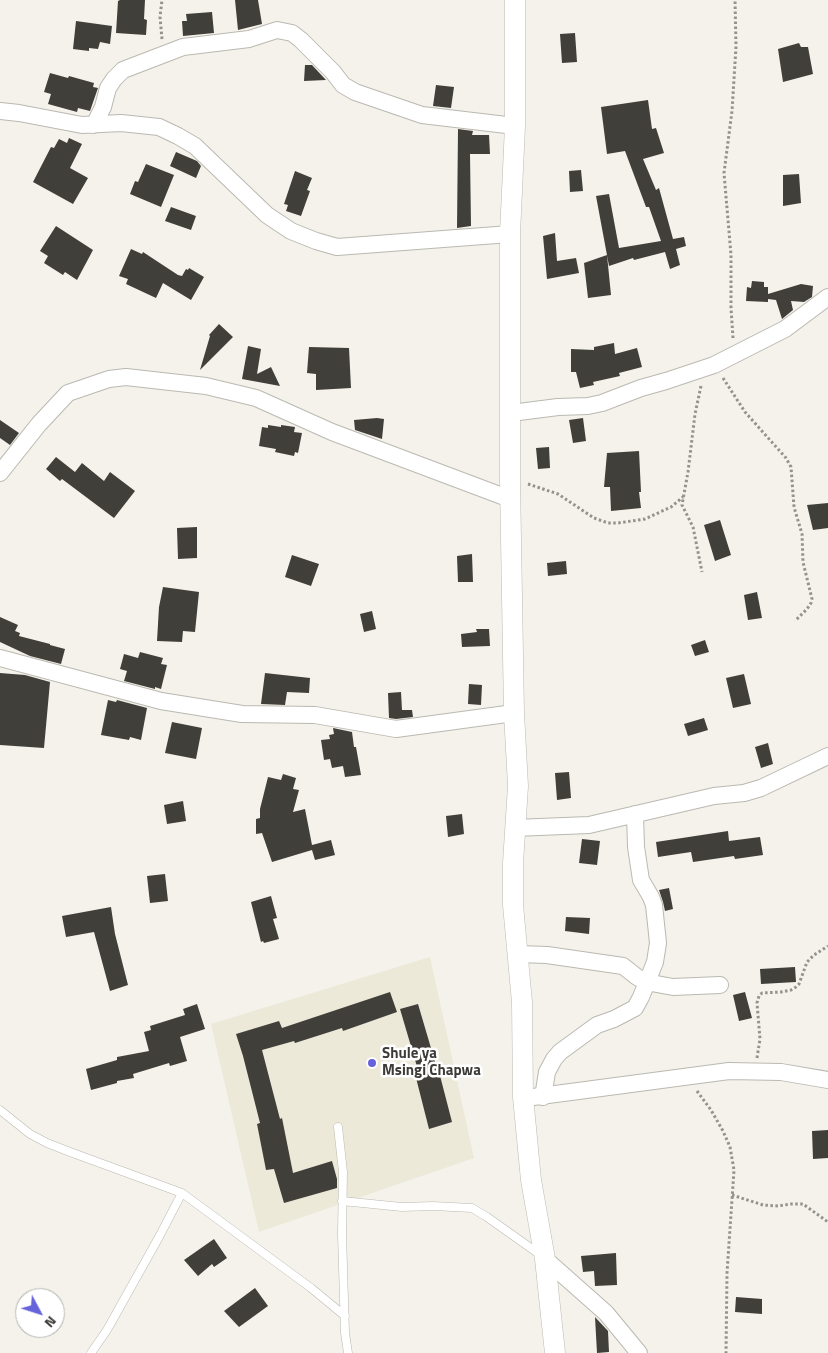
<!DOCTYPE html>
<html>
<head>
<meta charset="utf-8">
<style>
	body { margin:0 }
	#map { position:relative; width:828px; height:1353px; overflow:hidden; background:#f4f2eb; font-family:"Titillium Web",sans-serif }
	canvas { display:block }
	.north { position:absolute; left:15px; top:1288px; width:50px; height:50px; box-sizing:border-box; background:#fff; border:1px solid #b1b1af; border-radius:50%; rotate:130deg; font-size:14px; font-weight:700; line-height:20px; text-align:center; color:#3c3b38 }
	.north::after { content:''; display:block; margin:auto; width:18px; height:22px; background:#6662db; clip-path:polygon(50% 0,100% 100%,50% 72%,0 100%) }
</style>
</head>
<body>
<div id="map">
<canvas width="828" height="1353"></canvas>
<div class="north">N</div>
</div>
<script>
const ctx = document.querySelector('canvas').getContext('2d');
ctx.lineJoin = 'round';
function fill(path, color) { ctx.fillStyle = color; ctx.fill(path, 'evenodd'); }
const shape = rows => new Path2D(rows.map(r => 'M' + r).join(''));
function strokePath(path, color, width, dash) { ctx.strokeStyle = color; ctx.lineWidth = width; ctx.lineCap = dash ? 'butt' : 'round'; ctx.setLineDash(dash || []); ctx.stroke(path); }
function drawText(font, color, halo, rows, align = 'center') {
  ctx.font = font + ' "Titillium Web",sans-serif'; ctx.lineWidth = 5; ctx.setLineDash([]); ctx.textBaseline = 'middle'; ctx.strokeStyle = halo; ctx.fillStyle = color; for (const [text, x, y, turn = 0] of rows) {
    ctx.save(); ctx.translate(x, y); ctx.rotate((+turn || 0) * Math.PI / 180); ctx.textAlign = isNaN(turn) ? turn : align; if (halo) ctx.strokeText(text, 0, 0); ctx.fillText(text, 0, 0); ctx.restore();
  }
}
fill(shape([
	[430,957,474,1158,259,1232,211,1024]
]), '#ece9d9');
fill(shape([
	[120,0,145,0,144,19,147,20,146,35,116,33,118,1],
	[235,0,258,0,262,24,238,30],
	[212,12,214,33,183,36,182,21,187,21,186,14],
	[76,21,112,26,110,44,100,42,98,49,89,48,89,51,73,49],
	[575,33,577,62,562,63,560,34],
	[799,43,801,47,808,47,813,74,783,82,778,49],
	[305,65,312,65,326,80,304,81],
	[50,73,68,78,69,76,94,83,93,87,98,88,90,111,78,108,77,112,48,104,51,94,44,92],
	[436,85,454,87,451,108,433,106],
	[648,100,652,129,656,128,664,153,643,159,656,190,659,188,673,239,684,237,686,246,676,249,680,265,670,269,665,252,634,260,633,258,609,266,596,196,609,194,619,248,661,241,649,207,646,207,625,151,607,154,601,107],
	[458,129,473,131,472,135,489,135,490,154,470,154,471,226,457,228],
	[69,138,82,144,70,168,88,178,73,204,33,182,51,147,54,148,59,139,67,143],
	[176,152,197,161,201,166,196,178,170,166],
	[146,164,174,175,161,207,130,194,135,181,138,182],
	[581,170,583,191,570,192,569,171],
	[295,171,312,178,307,190,310,191,301,216,286,211,288,205,284,204],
	[799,174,801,203,783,206,783,175],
	[171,207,196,216,191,230,165,221],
	[56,226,93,250,77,280,65,272,63,275,44,263,48,256,40,251],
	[555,233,557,261,576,258,579,273,547,279,543,236],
	[131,249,142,254,143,252,178,275,182,276,186,269,188,270,189,268,204,277,191,300,163,283,156,298,126,284,128,279,119,276],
	[607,255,611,295,588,298,584,263],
	[752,281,764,282,764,287,768,287,768,294,801,284,813,286,812,297,804,302,791,301,793,310,782,319,776,300,768,299,768,302,746,301,747,287,751,288],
	[219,324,233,337,200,370,210,336,209,335],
	[614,343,615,354,637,348,642,367,619,373,620,376,593,382,594,385,580,388,576,372,571,372,571,349,594,350,594,347],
	[248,346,261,349,257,374,271,367,280,386,242,379],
	[309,347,349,348,351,388,316,390,316,374,307,373],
	[377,418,384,419,382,439,355,430,354,420],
	[583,418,586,441,573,443,569,420],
	[0,420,19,433,10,445,0,438],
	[268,425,281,427,281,425,295,427,294,432,302,433,298,453,295,452,294,456,275,452,276,449,259,446,262,427,268,428],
	[549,447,550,468,538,469,536,448],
	[639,451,641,492,639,492,641,508,611,511,610,487,604,487,607,453],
	[56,457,75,472,82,463,104,481,110,472,135,491,114,518,62,479,60,481,46,469],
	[828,503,828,528,813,530,807,505],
	[720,520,731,555,715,561,704,525],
	[197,527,197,558,178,559,177,528],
	[472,554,473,582,458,582,457,556],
	[292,555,319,564,311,586,285,577],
	[566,561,567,574,548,576,547,563],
	[163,587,199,592,195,632,183,631,182,642,157,641,159,607],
	[757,592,762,618,748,620,744,595],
	[372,611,376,629,364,632,360,614],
	[0,617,18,625,15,631,20,633,19,636,50,644,50,645,65,649,61,664,30,656,0,642],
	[476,629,489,629,490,646,462,647,461,634,477,632],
	[705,640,709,652,695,656,691,645],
	[140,652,163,658,161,664,167,665,161,689,155,687,155,689,124,681,127,671,120,669,124,654,138,658],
	[0,673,25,675,50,682,44,748,0,745],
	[265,673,310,678,309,693,287,692,285,705,261,704],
	[744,674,751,704,733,708,726,678],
	[469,684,482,685,481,705,468,704],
	[401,692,402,710,412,710,413,717,396,719,389,718,388,693],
	[108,700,116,702,117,700,147,708,141,740,130,737,129,740,101,735],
	[704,718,708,730,688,736,684,724],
	[172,722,202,728,196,759,165,753],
	[333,728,352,732,354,747,356,747,361,775,345,777,343,766,332,768,330,759,324,760,321,740,330,739,329,735,334,734],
	[768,743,773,764,761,768,755,747],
	[569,772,571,798,557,800,555,773],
	[283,774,296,778,293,789,299,790,293,812,305,809,312,845,331,840,335,855,315,860,312,850,272,862,262,833,256,834,256,819,260,818,260,809,268,777,281,780],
	[183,801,186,821,167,824,164,805],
	[462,814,464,834,448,837,446,816],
	[728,831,729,841,760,837,763,855,735,859,734,856,693,862,691,852,658,857,656,842],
	[582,839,600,841,597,865,579,863],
	[165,874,168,901,150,903,147,876],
	[669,888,673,909,665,911,663,902,659,890],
	[271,896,277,918,273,919,279,939,264,943,263,941,261,942,251,902],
	[111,907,115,934,128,985,110,991,94,932,66,937,62,916],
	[566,917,590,918,589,934,565,931],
	[795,967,796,982,761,984,760,969],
	[390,992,397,1012,343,1031,342,1028,295,1043,294,1041,262,1050,280,1119,282,1118,293,1173,332,1161,337,1179,337,1188,284,1203,274,1169,266,1170,257,1124,260,1123,243,1056,236,1034,279,1021,282,1028],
	[745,992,752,1018,739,1021,733,995],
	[197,1004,205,1029,180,1037,187,1061,170,1066,169,1063,133,1074,134,1078,117,1081,117,1083,91,1090,86,1069,117,1060,117,1057,149,1051,144,1032,151,1030,150,1026,185,1015,183,1009],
	[418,1004,436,1065,437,1064,452,1122,429,1129,414,1070,418,1070,400,1009],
	[828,1130,828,1158,813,1159,812,1131],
	[214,1239,227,1258,214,1267,212,1264,198,1276,184,1260],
	[616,1253,617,1285,595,1286,594,1271,583,1272,581,1256],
	[255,1288,268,1306,239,1327,224,1311],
	[736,1297,762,1299,762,1314,735,1312],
	[595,1317,608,1331,609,1352,597,1353]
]), '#413f39');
const service = shape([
	[0,1110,30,1134,47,1143,70,1152,182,1193,311,1288,345,1316],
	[338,1127,343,1172,342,1234,345,1333,348,1353],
	[342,1201,402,1207,433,1206,472,1208,487,1217,542,1256],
	[91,1353,107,1330,159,1237,182,1193]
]);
const minor = shape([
	[0,111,19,113,82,125,121,123,159,127,178,136,195,146,267,215,291,231,316,241,337,247,510,234],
	[94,125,103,107,108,88,114,79,123,70,183,47,249,39,277,30,292,33,301,40,333,72,343,85,355,92,422,115,515,126],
	[511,413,558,407,588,406,602,403,641,388,666,381,714,365,785,329,828,297],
	[0,473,39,424,68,393,109,379,126,377,206,386,256,398,332,432,510,499],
	[0,658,161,701,242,714,315,715,396,729,514,713],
	[514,828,589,825,714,796,744,793,761,788,828,756],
	[518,954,547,955,623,966,637,977,646,982,673,987,720,985],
	[533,1097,729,1071,781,1072,828,1080],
	[543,1097,547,1072,554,1059,560,1052,597,1025,614,1019,635,1008,641,997,655,962,658,943,654,905,651,897,641,880,636,847,635,814],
	[545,1259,606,1313,639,1353]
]);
const tertiary = shape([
	[515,0,515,126,510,234,510,481,514,713,518,786,513,863,513,905,522,1002,523,1097,531,1180,545,1259,555,1353]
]);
strokePath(service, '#bab9b1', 9);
strokePath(minor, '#bab9b1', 18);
strokePath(tertiary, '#bab9b1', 21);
strokePath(shape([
	[162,39,160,17,162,0],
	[733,338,731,308,731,255,724,173,732,111,736,47,735,0],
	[723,378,745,412,786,458,791,467,794,507,802,534,803,562,812,599,811,603,807,609,795,621],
	[701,386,695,414,688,472,682,505,693,527,702,572],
	[528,484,558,494,594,518,608,523,618,523,645,519,671,507,683,497],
	[757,1058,760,1039,757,1003,759,996,762,993,781,992,791,990,796,987,799,984,807,962,814,955,828,946],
	[697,1091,711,1110,723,1131,730,1147,734,1170,727,1273,726,1353],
	[732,1195,763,1205,778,1206,791,1204,803,1204,828,1222]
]), '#93928d', 3, [2.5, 2.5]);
strokePath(service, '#fff', 8);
strokePath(minor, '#fff', 16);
strokePath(tertiary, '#fff', 20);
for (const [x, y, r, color] of [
	[372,1063,5,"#6662db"]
]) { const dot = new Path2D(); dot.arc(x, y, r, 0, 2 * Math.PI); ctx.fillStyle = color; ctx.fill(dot); strokePath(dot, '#fff', 2); }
drawText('bold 15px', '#3c3b38', '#fff', [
	["Shule ya",382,1054],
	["Msingi Chapwa",382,1071]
], 'left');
</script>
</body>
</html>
